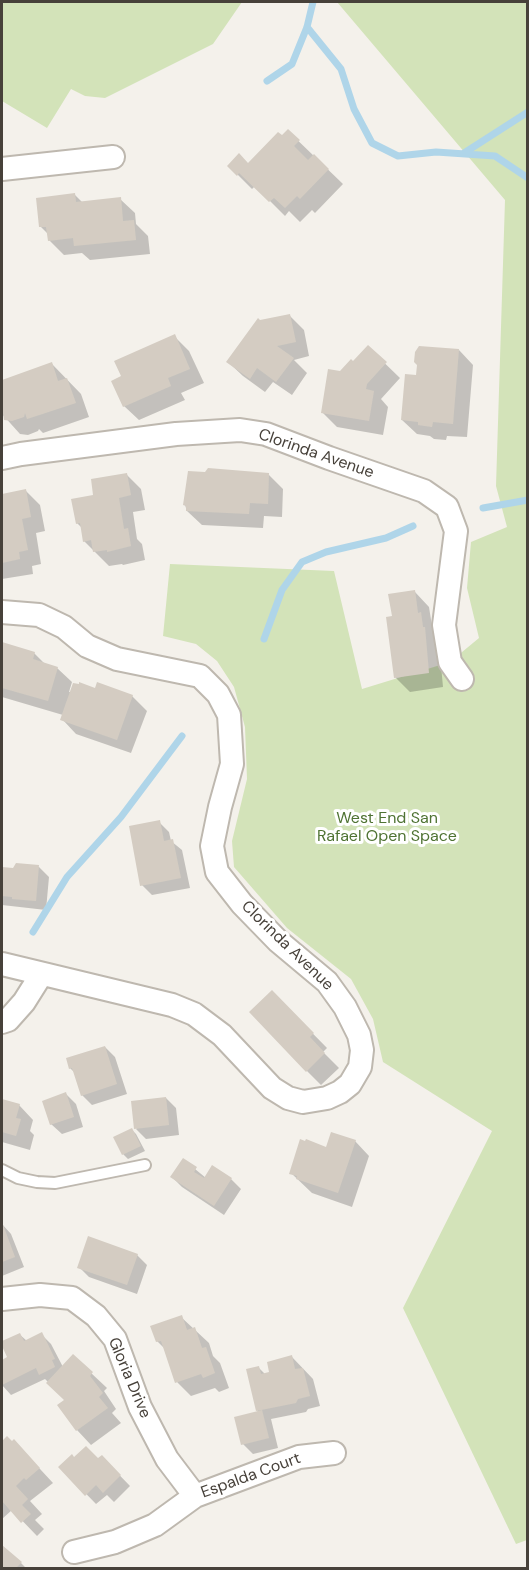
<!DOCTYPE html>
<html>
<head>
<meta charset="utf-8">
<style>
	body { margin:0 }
	#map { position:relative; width:529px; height:1570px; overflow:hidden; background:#f4f1eb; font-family:"DM Sans",sans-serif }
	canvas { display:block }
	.frame { position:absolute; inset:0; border:3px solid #47413a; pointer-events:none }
</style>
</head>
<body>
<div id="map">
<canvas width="529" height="1570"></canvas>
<div class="frame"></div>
</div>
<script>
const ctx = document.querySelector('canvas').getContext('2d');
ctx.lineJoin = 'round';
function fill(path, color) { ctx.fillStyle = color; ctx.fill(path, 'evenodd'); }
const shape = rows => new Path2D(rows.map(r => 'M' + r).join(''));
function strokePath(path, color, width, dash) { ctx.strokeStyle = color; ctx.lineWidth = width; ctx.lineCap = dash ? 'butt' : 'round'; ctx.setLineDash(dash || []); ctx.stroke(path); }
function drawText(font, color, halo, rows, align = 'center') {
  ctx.font = font + ' "DM Sans",sans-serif'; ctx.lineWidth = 6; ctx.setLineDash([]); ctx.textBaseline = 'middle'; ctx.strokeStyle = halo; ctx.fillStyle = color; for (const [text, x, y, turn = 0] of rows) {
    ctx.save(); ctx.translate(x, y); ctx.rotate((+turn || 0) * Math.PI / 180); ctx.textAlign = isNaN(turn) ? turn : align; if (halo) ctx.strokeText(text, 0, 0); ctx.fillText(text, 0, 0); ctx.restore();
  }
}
fill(shape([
	[2,2,242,2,213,44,105,98,85,96,71,89,47,128,2,101],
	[337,2,527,2,527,1540,516,1544,403,1308,492,1131,383,1062,373,1019,351,979,287,928,234,867,232,841,247,779,245,727,234,687,217,661,196,644,163,636,170,564,334,571,362,689,450,662,479,638,467,588,471,542,507,527,496,486,505,200]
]), '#d3e3b9');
fill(shape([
	[288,131,343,184,315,213,312,210,300,222,289,211,285,216,255,186,252,189,229,166,248,165],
	[75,195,83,203,120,199,135,213,136,224,148,236,150,254,90,260,82,253,64,255,49,240,49,235,41,227],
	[290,316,304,330,309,356,294,360,307,373,292,395,273,382,265,392,243,376,228,362,260,321],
	[174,336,189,351,204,383,181,393,185,400,139,420,124,406,123,377],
	[368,347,400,378,381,399,388,407,383,435,337,427,322,412,341,373,354,363],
	[459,350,473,365,467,437,447,436,446,440,434,439,430,436,417,434,402,420,417,376],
	[52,364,81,394,89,417,43,433,39,429,38,431,28,435,20,434,2,414,2,382],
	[127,475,141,489,145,510,133,512,137,539,142,544,145,560,123,565,122,564,109,566,84,541,82,528,77,523,95,496],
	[269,475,283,489,282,517,264,516,263,528,202,525,187,511,185,505],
	[26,491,40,505,45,531,36,533,41,564,32,566,33,574,2,579,2,495],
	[415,592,429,607,432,626,439,643,443,687,410,692,395,677,393,618],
	[2,644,34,653,45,664,57,668,72,682,69,692,96,690,132,696,147,711,131,753,76,734,62,719,63,715,2,697],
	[159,822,169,832,171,841,182,850,190,888,152,895,142,885],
	[39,867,49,877,46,910,2,905,2,869,14,870],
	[272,992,327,1048,323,1052,339,1068,321,1085,307,1071],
	[105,1047,115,1057,127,1094,92,1105,82,1095,75,1073,70,1068],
	[66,1094,76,1104,83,1127,62,1134,51,1124],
	[166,1098,176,1108,179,1135,146,1139,136,1129],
	[2,1100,19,1105,33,1120,30,1131,34,1135,30,1150,2,1142],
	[132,1130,136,1134,145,1151,128,1159,123,1154,115,1138],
	[355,1141,369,1156,352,1207,312,1193,291,1173,327,1149],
	[184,1160,206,1178,231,1179,241,1189,224,1215,182,1187,172,1177],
	[2,1224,11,1234,24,1267,2,1276],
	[137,1255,147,1265,137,1294,89,1277,79,1267],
	[181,1317,209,1343,213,1356,220,1363,229,1388,219,1392,215,1388,191,1396,177,1382,165,1349,157,1341],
	[19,1334,27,1341,41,1334,51,1344,63,1367,73,1356,107,1388,104,1391,116,1409,112,1413,121,1423,91,1445,77,1430,66,1400,45,1379,11,1395,2,1385,2,1361,9,1358,2,1343],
	[292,1357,313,1379,320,1406,308,1409,306,1412,271,1419,278,1448,253,1454,243,1444,258,1413,247,1370,259,1368,266,1375],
	[7,1438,28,1456,53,1483,30,1501,42,1514,35,1520,44,1529,37,1536,12,1510,2,1519,2,1443],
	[102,1457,130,1486,114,1502,107,1495,96,1504,60,1467,74,1459,98,1460],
	[2,1547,21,1563,26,1568,2,1568]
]), '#0003');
strokePath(shape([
	[307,27,341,69,354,109,372,143,398,156,436,152,495,156,528,178],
	[267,81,292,64,307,27,313,2],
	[464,153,528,112],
	[483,508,528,500],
	[264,639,282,590,302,562,326,552,386,538,413,526],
	[33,932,67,877,121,817,182,736]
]), '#afd5e9', 7);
fill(shape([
	[288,129,300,140,294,146,308,160,314,154,329,169,300,199,297,196,285,208,274,198,269,202,239,173,237,176,227,166,239,153,248,163,278,132,282,135],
	[75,193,76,202,121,197,123,221,134,220,136,240,74,246,73,238,48,241,46,227,39,227,36,198],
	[290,314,296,342,277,346,294,358,276,382,257,368,250,379,226,362,258,318,260,320],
	[175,334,190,369,168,378,171,386,123,407,111,381,121,376,114,361],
	[368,345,387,362,367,384,366,389,374,391,369,421,321,413,328,369,340,371,351,359,353,361],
	[419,346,459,349,453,424,433,422,432,427,418,425,418,422,401,420,405,374,416,375,417,365,414,362,415,352],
	[52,362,58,381,67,378,76,403,27,419,25,413,24,417,12,421,4,420,3,413,2,414,2,380],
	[208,468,269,473,268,504,250,503,249,514,186,511,186,506,183,505,188,471,205,472],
	[127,473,131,495,119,498,124,529,128,528,131,546,107,552,107,550,93,552,91,540,83,542,80,523,76,524,71,499,93,495,91,479],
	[26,489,31,517,22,519,28,550,19,552,20,559,2,563,2,494],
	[415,590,418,613,421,612,423,627,425,627,429,673,394,678,386,617,392,616,388,594],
	[2,642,35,652,33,659,58,667,48,701,2,688],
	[79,682,95,688,97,682,133,695,117,740,60,720,73,683,79,684],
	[160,820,164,841,173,839,181,878,140,886,129,826],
	[16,863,39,865,36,901,12,899,12,897,2,896,2,867,13,868],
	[272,990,314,1033,310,1037,325,1053,306,1072,249,1012],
	[105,1046,117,1084,81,1096,72,1068,69,1069,66,1058],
	[66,1092,74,1117,50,1125,42,1101],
	[166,1097,169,1125,134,1129,131,1101],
	[2,1099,20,1104,16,1118,21,1119,16,1136,2,1132],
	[132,1128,141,1146,122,1155,113,1137],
	[331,1132,356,1140,338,1193,296,1179,297,1176,289,1174,300,1139,305,1141,306,1139,326,1147],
	[183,1158,197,1167,194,1172,204,1178,212,1165,232,1178,214,1206,170,1177],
	[2,1222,15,1257,2,1262],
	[88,1236,138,1254,127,1285,77,1268],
	[182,1315,187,1330,195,1327,202,1348,206,1347,215,1373,203,1378,201,1374,175,1383,161,1341,156,1342,150,1326],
	[42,1332,55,1359,52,1360,55,1367,39,1375,36,1368,2,1385,2,1360,7,1357,2,1346,2,1341,20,1333,24,1341],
	[73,1354,93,1372,90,1376,103,1393,99,1397,108,1408,76,1431,57,1405,64,1400,46,1383],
	[292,1355,295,1369,303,1368,310,1396,298,1399,296,1403,256,1411,246,1369,259,1366,261,1374,269,1372,267,1362],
	[262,1410,269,1438,241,1445,234,1417],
	[7,1436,12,1441,14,1439,40,1468,26,1480,24,1478,16,1486,28,1499,22,1505,31,1514,21,1523,2,1501,2,1441],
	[86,1446,98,1458,102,1455,121,1475,103,1493,96,1485,85,1496,58,1467,72,1454,74,1457],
	[2,1545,22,1562,16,1568,2,1568]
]), '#d4ccc2');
const service = shape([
	[2,1170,18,1178,37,1182,55,1183,145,1165]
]);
const minor = shape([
	[2,169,113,157],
	[2,458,21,454,176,434,240,430,266,434,329,458,424,491,447,507,456,531,444,625,450,662,462,679],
	[2,612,39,615,64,627,87,646,117,659,200,676,218,694,229,715,232,764,220,807,212,846,217,872,242,904,278,941,327,982,345,1007,359,1035,362,1050,360,1067,350,1084,340,1092,327,1098,303,1102,288,1098,272,1088,222,1035,194,1014,172,1005,2,964],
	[2,1022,8,1020,24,1002,41,975],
	[2,1299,40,1295,72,1298,96,1316,115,1339,140,1407,167,1459,195,1496],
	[74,1552,115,1542,155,1525,195,1496,299,1457,334,1453]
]);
strokePath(service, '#beb8af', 14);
strokePath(minor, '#beb8af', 26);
strokePath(service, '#fff', 10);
strokePath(minor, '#fff', 22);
drawText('16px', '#47413a', '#fff', [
	["Clorinda Avenue",316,454,19],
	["Clorinda Avenue",287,946,44],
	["Gloria Drive",129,1378,67],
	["Espalda Court",251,1476,-20]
]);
drawText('16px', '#4f7333', '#fff', [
	["West End San",387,819],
	["Rafael Open Space",387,837]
]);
</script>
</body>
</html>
